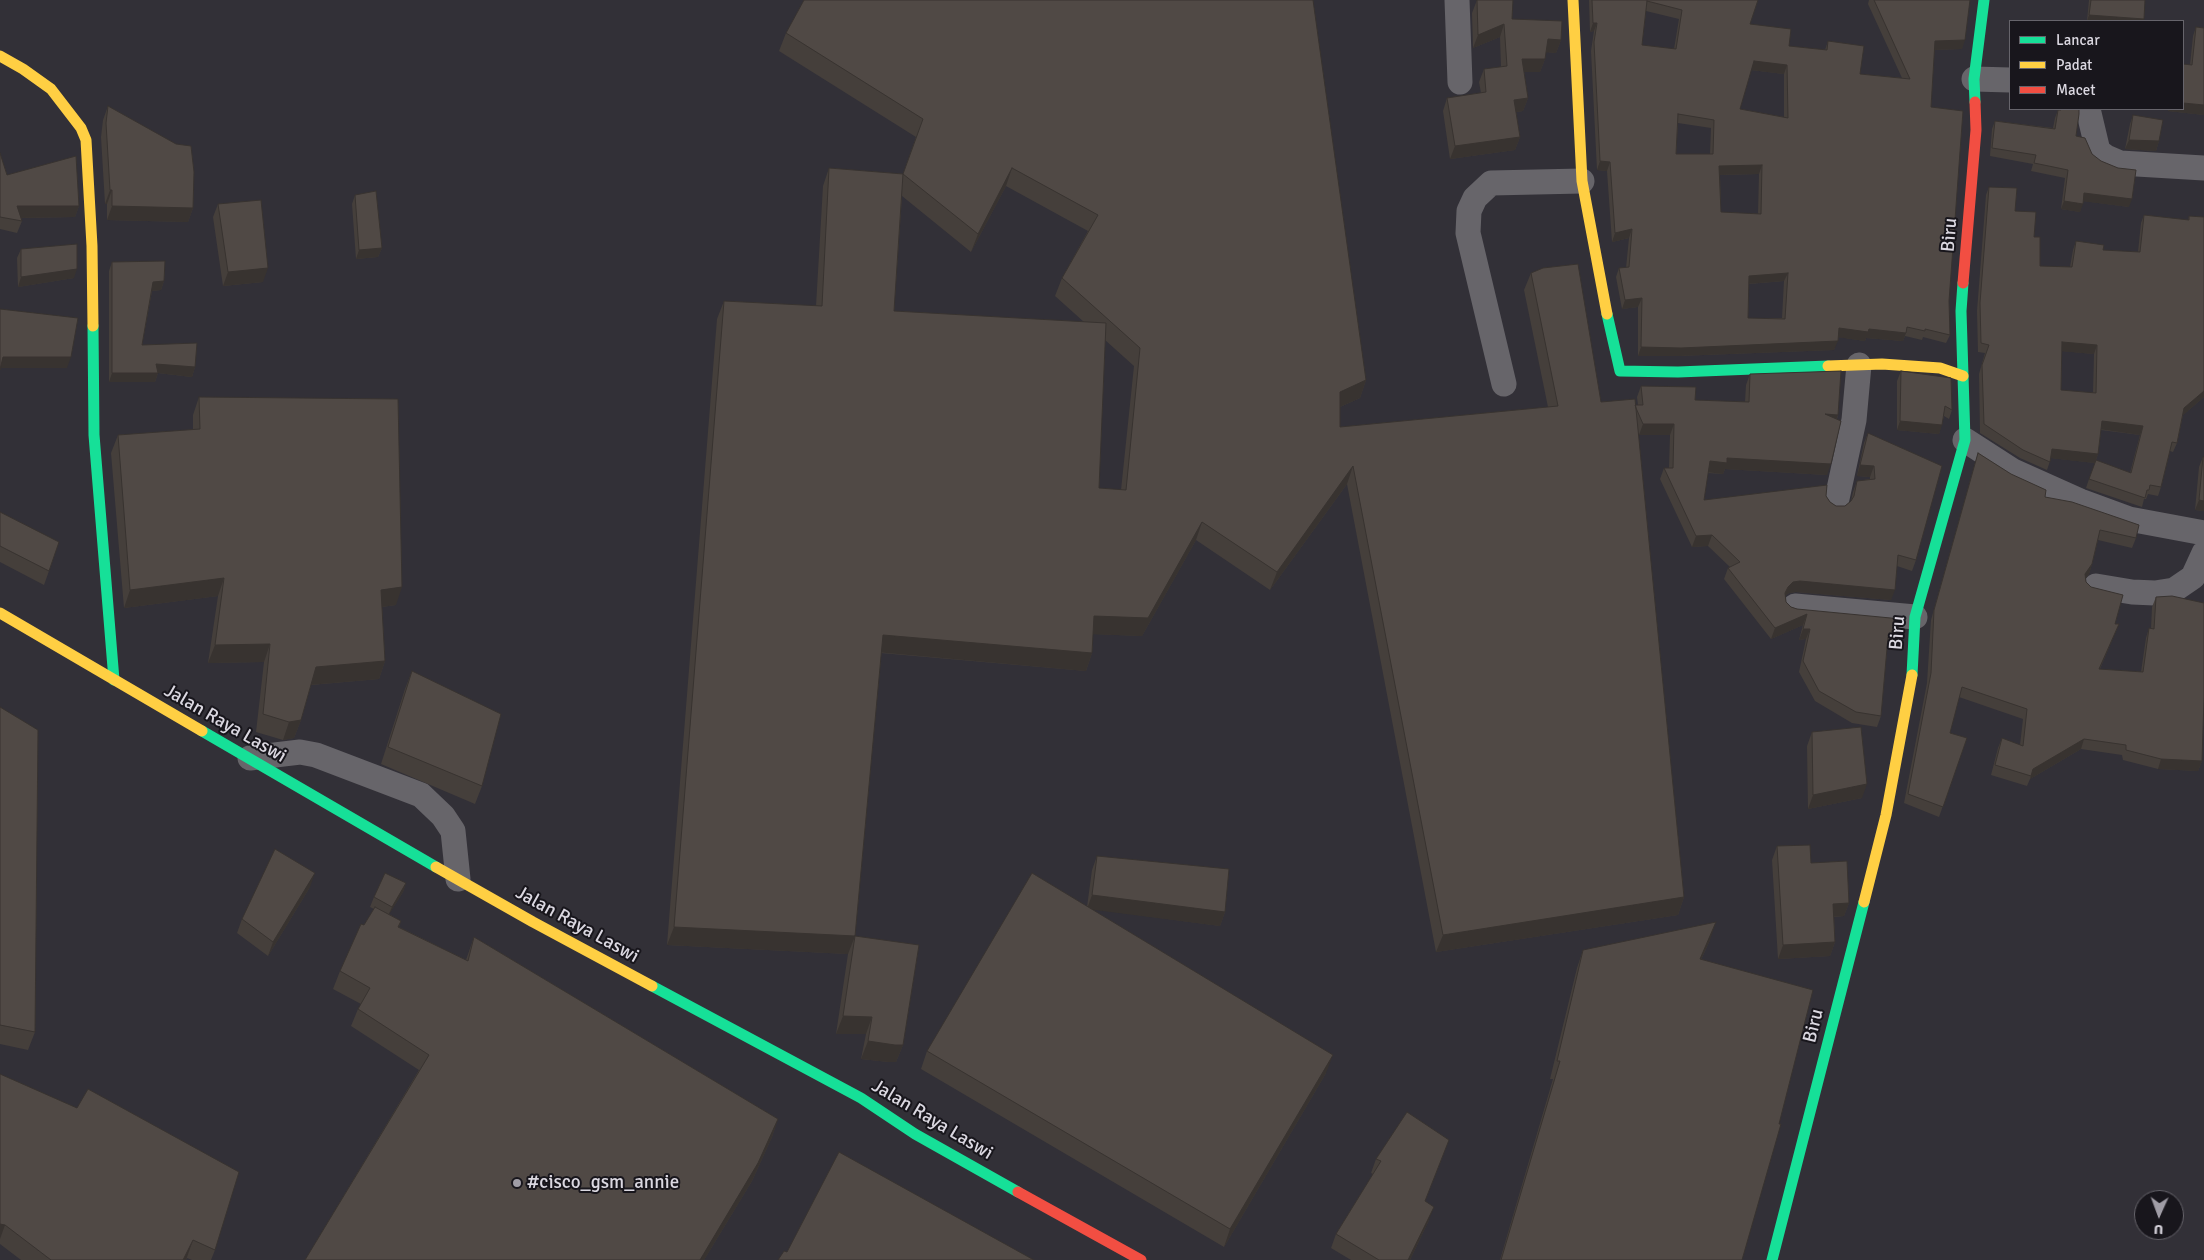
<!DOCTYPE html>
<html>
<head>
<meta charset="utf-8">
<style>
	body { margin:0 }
	#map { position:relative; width:2204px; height:1260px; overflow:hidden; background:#323037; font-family:Signika,sans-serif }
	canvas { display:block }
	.legend { position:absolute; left:2009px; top:20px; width:175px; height:90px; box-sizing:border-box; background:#18161c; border:1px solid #66646b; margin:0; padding:6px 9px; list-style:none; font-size:15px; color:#dbd8e1 }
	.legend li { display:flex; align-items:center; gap:10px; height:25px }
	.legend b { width:25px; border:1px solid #66646b }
	.north { position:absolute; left:2134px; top:1190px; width:50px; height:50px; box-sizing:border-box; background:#18161c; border:1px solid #66646b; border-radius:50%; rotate:182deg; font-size:14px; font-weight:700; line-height:20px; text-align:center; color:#dbd8e1 }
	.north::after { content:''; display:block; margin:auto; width:18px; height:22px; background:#a09da6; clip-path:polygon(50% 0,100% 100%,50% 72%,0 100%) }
</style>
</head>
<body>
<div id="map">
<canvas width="2204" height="1260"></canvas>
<ul class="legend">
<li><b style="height:6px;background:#16e098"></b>Lancar</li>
<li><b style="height:6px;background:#ffcf43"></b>Padat</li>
<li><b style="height:6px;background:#f24e42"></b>Macet</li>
</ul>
<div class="north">U</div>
</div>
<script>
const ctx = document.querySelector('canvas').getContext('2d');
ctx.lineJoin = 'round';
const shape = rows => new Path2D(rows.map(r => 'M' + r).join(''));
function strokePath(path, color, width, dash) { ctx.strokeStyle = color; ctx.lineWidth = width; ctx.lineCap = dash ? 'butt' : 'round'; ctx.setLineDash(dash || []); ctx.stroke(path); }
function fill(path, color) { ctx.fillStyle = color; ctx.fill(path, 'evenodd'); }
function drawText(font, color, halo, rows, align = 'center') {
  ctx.font = font + ' Signika,sans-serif'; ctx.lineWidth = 4; ctx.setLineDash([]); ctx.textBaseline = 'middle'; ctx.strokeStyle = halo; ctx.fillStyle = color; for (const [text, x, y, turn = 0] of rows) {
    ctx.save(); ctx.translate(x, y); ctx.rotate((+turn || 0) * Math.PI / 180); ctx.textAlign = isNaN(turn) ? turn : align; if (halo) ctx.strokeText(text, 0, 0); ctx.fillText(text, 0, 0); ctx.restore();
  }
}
strokePath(shape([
	[1457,0,1460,82],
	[1974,79,2010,80],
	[2088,109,2098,151,2106,157,2120,163,2204,168],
	[1504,384,1468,233,1469,211,1475,198,1491,183,1582,181],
	[1965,440,2013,471,2080,501,2129,519,2204,533],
	[1836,503,1854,420,1859,365],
	[2096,586,2132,592,2155,593,2174,590,2193,577,2204,553],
	[1795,606,1915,617],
	[250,758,300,752,316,755,421,795,443,816,453,831,458,879]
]), '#67656a', 25);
strokePath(shape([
	[1975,102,1974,79,1984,0],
	[1607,314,1620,371,1678,372,1828,366],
	[93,326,94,435,114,680],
	[1912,675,1915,617,1965,440,1961,311,1963,283],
	[202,731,436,867],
	[652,986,861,1098,915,1134,1018,1192],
	[1772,1260,1864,902]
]), '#16e098', 11);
strokePath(shape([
	[1573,0,1582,181,1607,314],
	[0,56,23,69,51,89,81,128,86,140,92,246,93,326],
	[1828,366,1882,364,1940,368,1963,376],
	[0,613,202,731],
	[436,867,533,922,652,986],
	[1864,902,1886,815,1912,675]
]), '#ffcf43', 11);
strokePath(shape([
	[1963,283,1976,130,1975,102],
	[1018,1192,1141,1260]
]), '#f24e42', 11);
fill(shape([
	[804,0,1366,380,1360,398,1340,407,1340,427,1548,407,1524,290,1531,273,1601,402,1638,405,1637,397,1641,386,1695,400,1745,402,1746,385,1750,374,1838,415,1837,419,1827,475,1725,469,1723,474,1708,473,1704,500,1826,496,1830,502,1836,506,1845,506,1851,501,1853,492,1857,481,1870,479,1870,477,1857,476,1864,443,1868,433,1916,560,1912,571,1897,566,1891,600,1796,592,1789,593,1785,596,1786,602,1791,607,1895,639,1891,650,1887,649,1881,716,1877,727,1852,723,1815,701,1799,672,1806,639,1799,640,1803,625,1771,639,1724,579,1728,568,1730,567,1708,546,1692,547,1660,479,1664,468,1669,468,1670,435,1639,435,1638,433,1684,897,1678,915,1436,952,1347,484,1270,590,1196,540,1142,636,1093,634,1092,653,1086,671,881,653,855,936,903,1045,896,1062,889,1062,861,1059,866,1034,836,1034,848,954,667,945,717,319,724,301,816,306,823,186,829,168,903,174,916,137,779,51,786,33],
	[1006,186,1088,231,1062,278,1055,296,1084,322,894,311,902,196,971,252],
	[1105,340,1134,366,1121,490,1099,488],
	[1477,0,1512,19,1561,40,1556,53,1546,52,1545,59,1540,72,1524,72,1528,98,1523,111,1516,112,1520,137,1515,150,1450,159,1443,111,1447,98,1481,93,1479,82,1484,69,1501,67,1500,37,1473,48,1472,13],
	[1589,0,1758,0,1750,24,1789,46,1825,50,1828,41,1860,74,1902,78,1868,4,1869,0,1970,0,1962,49,1934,50,1931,107,1949,301,1950,335,1946,343,1923,337,1922,340,1905,336,1903,341,1866,338,1865,341,1838,337,1834,350,1678,356,1638,356,1638,307,1622,309,1616,277,1619,268,1626,268,1629,238,1612,242,1607,171,1597,170,1591,51,1594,31,1590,32],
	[1646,11,1679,19,1674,49,1642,45],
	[1751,70,1784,74,1784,117,1740,109],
	[1678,123,1711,128,1710,154,1676,154],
	[1759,174,1758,214,1721,212,1720,175],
	[1784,281,1782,318,1748,318,1749,284],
	[2089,0,2145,0,2143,21,2087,21],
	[2196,27,2204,28,2204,115,2168,111,2168,109,2183,109,2190,65,2193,36],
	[108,106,193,208,188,222,107,220,107,204,105,204,101,137,103,120],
	[2059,109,2079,109,2076,136,2092,154,2129,207,2083,201,2080,212,2061,209,2065,178,2031,171,2033,164,1990,156,1992,129,1995,121,2053,128,2055,118,2058,110,2059,110],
	[2133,115,2159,141,2156,151,2125,149,2130,124],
	[0,153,7,175,79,206,75,217,21,218,22,221,17,233,0,229],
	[1989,187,2015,211,2034,237,2040,266,2070,267,2073,250,2076,241,2103,250,2138,252,2141,223,2144,215,2188,220,2189,216,2204,217,2204,397,2183,415,2177,443,2173,452,2170,451,2161,487,2158,496,2148,494,2146,499,2144,499,2142,507,2086,488,2089,479,2130,473,2140,435,2101,430,2098,454,2095,463,2051,458,2047,470,2020,458,1980,433,1979,374,1985,353,1978,352,1977,311,1986,195],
	[2062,351,2094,354,2093,393,2061,390],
	[355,195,382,248,378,257,356,259,352,204],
	[218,204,263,282,223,286,213,217],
	[21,249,74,278,18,287,17,258],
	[112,262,164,281,161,290,152,291,142,345,195,367,192,377,158,373,155,382,109,382,109,271],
	[1901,371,1952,410,1949,419,1944,416,1939,434,1897,430,1897,381],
	[199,397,396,605,382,607,385,661,379,679,311,685,301,720,294,738,283,740,256,732,264,662,208,663,218,596,124,608,111,453,118,435,193,430,193,415],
	[1978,453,2045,497,2136,538,2132,548,2098,540,2092,564,2089,574,2086,578,2086,582,2115,624,2119,624,2100,669,2141,672,2146,638,2149,628,2151,629,2152,607,2156,597,2202,761,2198,771,2158,769,2123,760,2122,755,2081,749,2030,779,2027,786,1991,775,1998,748,2002,738,2020,745,2023,719,1959,697,1950,733,1967,738,1939,817,1904,803,1927,683,1931,620,1975,463],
	[2203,457,2204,511,2195,510,2199,467],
	[0,512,49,571,44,585,0,562],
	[412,671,482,786,475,804,381,764,405,689],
	[0,707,35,1032,28,1050,0,1044],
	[1812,732,1862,798,1808,809,1807,746],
	[1777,846,1811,863,1849,903,1844,916,1834,917,1835,942,1830,956,1778,959,1772,860],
	[1097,856,1225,912,1220,926,1092,909,1326,1073,1224,1247,921,1069,927,1051,1087,907,1092,870],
	[406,883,403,892,389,914,401,921,399,927,466,960,474,937,778,1119,772,1137,752,1181,704,1260,305,1260,419,1070,351,1026,358,1009,361,1004,333,989,340,971,364,925,374,909,370,907,374,897],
	[310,887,268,956,237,933,242,919],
	[1710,940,1701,960,1742,1260,1500,1260,1553,1079,1550,1079,1577,968,1583,950],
	[0,1074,215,1250,211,1260,192,1260,187,1258,186,1260,21,1260,0,1244],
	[1444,1153,1425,1201,1429,1220,1410,1260,1351,1260,1331,1248,1336,1234,1373,1174,1371,1173,1376,1159]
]), '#453f3b');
fill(shape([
	[2089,15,2144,19,2143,21,2087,21],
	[1593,23,1597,23,1594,31,1590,32],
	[1504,24,1500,37,1473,48,1478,35],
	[1548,39,1561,40,1556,53,1543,52],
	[1965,40,1962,49,1931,50,1935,41],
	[1522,59,1545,59,1540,72,1518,72],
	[1754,61,1787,65,1784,74,1751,70],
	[1528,98,1523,111,1509,113,1514,100],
	[2183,103,2204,105,2204,115,2168,111,2169,109,2183,109],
	[1520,137,1515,150,1450,159,1455,146],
	[2129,140,2159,141,2156,151,2125,149],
	[1600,161,1610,162,1607,171,1597,170],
	[1762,165,1759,174,1716,175,1719,166],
	[1012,168,1006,186,971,252,978,234],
	[110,190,112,190,107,204,105,204],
	[2084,193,2132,199,2129,207,2081,201],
	[2064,201,2083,204,2080,212,2061,209],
	[17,206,79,206,75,217,13,218],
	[112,206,193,208,188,222,107,220],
	[1632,229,1629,238,1612,242,1615,233],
	[382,248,378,257,356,259,359,250],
	[268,268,263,282,223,286,228,272],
	[77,269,74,278,18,287,21,277],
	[1788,273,1784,281,1746,284,1749,276],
	[164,281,161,290,150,291,153,282],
	[1642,298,1638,307,1622,309,1625,300],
	[1839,328,1869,329,1906,333,1903,341,1866,338,1865,341,1836,337],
	[1838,341,1834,350,1678,356,1638,356,1641,347],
	[2062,342,2097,345,2094,354,2059,351],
	[3,357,71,357,67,368,0,368],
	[156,364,195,367,192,377,158,373,155,382,109,382,112,373],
	[1366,380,1360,398,1333,410,1340,392],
	[2204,391,2204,397,2181,417,2184,408],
	[1825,414,1838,415,1834,425],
	[1900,421,1942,425,1939,434,1897,430],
	[2102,421,2143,426,2140,435,2099,429],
	[1643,424,1674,424,1670,435,1639,435],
	[2052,449,2098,454,2095,463,2049,458],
	[1727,458,1831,464,1827,475,1725,469,1723,474,1706,472,1710,461],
	[1860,465,1874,466,1870,477,1857,476],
	[1353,466,1347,484,1270,590,1277,572],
	[2199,500,2204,501,2204,511,2195,510],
	[1202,522,1196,540,1142,636,1087,634,1094,616],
	[1712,535,1708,546,1692,547,1696,536],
	[2092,564,2089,574,2082,584,2085,574],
	[224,578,218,596,124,608,130,590],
	[1800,581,1895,590,1891,600,1796,592,1789,593,1784,597,1788,587,1793,582],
	[402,587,396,605,374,608,381,590],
	[1807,614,1803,625,1771,639,1775,628],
	[2119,624,2115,634,2095,679,2099,669],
	[1803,629,1810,629,1806,639,1799,640],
	[883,635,1092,653,1086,671,876,652],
	[270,644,264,662,208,663,215,645],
	[385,661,379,679,309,685,316,667],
	[301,720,294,738,283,740,289,722],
	[2084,739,2081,749,2030,779,2033,769],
	[2161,759,2202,761,2198,771,2158,769],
	[1867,784,1862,798,1808,809,1813,795],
	[315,873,310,887,268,956,273,942],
	[406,883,403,892,388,916,392,907],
	[1092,895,1225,912,1220,926,1087,909],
	[1684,897,1678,915,1436,952,1443,935],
	[1849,903,1844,916,1828,917,1833,904],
	[1716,922,1710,940,1693,977,1700,959],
	[674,927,855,936,848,954,667,945],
	[1835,942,1830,956,1778,959,1783,945],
	[843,1016,872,1017,866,1034,836,1034],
	[868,1041,903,1045,896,1062,889,1062,861,1059],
	[1333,1055,1326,1073,1224,1247,1230,1229],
	[778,1119,772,1137,752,1181,704,1260,700,1260],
	[1434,1207,1429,1220,1410,1260,1408,1260],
	[0,1224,5,1225,0,1239],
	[193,1240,186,1260,183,1260]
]), '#383330');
const building = shape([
	[804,0,1313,0,1366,380,1340,392,1340,427,1558,406,1531,273,1543,268,1578,264,1601,402,1635,399,1684,897,1443,935,1353,466,1277,572,1202,522,1148,618,1094,616,1092,653,883,635,855,936,674,927,724,301,822,306,829,168,903,174,923,119,786,33,804,0],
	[1012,168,1098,215,1062,278,1140,348,1126,490,1099,488,1106,323,894,311,903,174,978,234,1012,168],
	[1477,0,1513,0,1512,19,1562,21,1561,40,1548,39,1545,59,1522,59,1528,98,1514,100,1520,137,1455,146,1447,98,1486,92,1484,69,1507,66,1504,24,1478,35,1477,0],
	[1592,0,1758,0,1750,24,1791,29,1789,46,1827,50,1828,41,1864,46,1860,74,1910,79,1874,0,1970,0,1965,40,1935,41,1931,107,1963,111,1949,301,1950,335,1925,329,1925,331,1907,327,1906,333,1869,329,1868,332,1839,328,1838,341,1681,348,1641,347,1642,298,1625,300,1619,268,1629,267,1632,229,1615,233,1610,162,1600,161,1594,42,1597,23,1593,23,1592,0],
	[1647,1,1682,10,1676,49,1642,45,1647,1],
	[1754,61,1787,65,1788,118,1740,109,1754,61],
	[1678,114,1714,120,1713,154,1676,154,1678,114],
	[1762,165,1761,214,1721,212,1719,166,1762,165],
	[1788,273,1785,319,1748,318,1749,276,1788,273],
	[2091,0,2145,0,2144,19,2089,15,2091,0],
	[2196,27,2204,28,2204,105,2183,103,2183,64,2192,65,2196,27],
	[108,106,176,144,191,146,194,172,193,208,112,206,112,190,110,190,106,123,108,106],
	[2061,109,2079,109,2079,114,2076,136,2085,138,2092,154,2101,161,2118,168,2136,170,2132,199,2084,193,2083,204,2064,201,2068,170,2034,163,2036,155,1992,148,1995,121,2055,129,2058,110,2061,110,2061,109],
	[2133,115,2163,120,2159,141,2129,140,2133,115],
	[0,153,7,175,76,156,79,206,17,206,22,221,0,217,0,153],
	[1989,187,2017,188,2015,211,2036,212,2034,237,2040,237,2040,266,2072,267,2076,241,2104,245,2103,250,2140,252,2144,215,2189,220,2189,216,2204,217,2204,391,2184,408,2177,443,2172,442,2161,487,2150,485,2149,490,2147,490,2145,498,2089,479,2096,460,2131,473,2143,426,2102,421,2098,454,2052,449,2050,462,2023,450,1984,424,1982,365,1989,345,1981,343,1980,303,1989,187],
	[2062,342,2097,345,2096,393,2061,390,2062,342],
	[376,191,382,248,359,250,355,195,376,191],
	[261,200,268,268,228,272,218,204,261,200],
	[77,244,77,269,21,277,21,249,77,244],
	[165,261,164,281,153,282,142,345,197,343,195,367,156,364,158,373,112,373,112,262,165,261],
	[0,309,78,318,71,357,3,357,0,370,0,309],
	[1841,371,1838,415,1825,414,1841,421,1831,464,1727,458,1727,463,1710,461,1704,500,1827,485,1826,496,1830,502,1836,506,1845,506,1851,501,1854,496,1857,481,1875,479,1874,466,1860,465,1868,433,1942,466,1916,560,1898,555,1895,590,1800,581,1793,582,1788,587,1785,593,1786,602,1791,607,1797,609,1901,619,1895,639,1888,637,1881,716,1856,712,1819,691,1803,661,1810,629,1803,629,1807,614,1775,628,1728,568,1740,562,1712,535,1696,536,1664,468,1673,468,1674,424,1643,424,1636,408,1635,405,1643,405,1641,386,1696,387,1695,400,1749,402,1750,374,1841,371],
	[1901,371,1951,378,1952,410,1945,406,1942,425,1900,421,1901,371],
	[199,397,398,399,402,587,381,590,385,661,316,667,301,720,289,722,263,714,270,644,215,645,224,578,130,590,118,435,200,429,199,397],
	[1978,453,2011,474,2046,490,2045,497,2072,502,2139,525,2136,538,2100,530,2092,564,2085,574,2086,582,2091,587,2123,595,2115,624,2119,624,2099,669,2143,672,2149,628,2154,629,2156,597,2172,596,2204,603,2204,698,2202,761,2161,759,2126,750,2126,745,2084,739,2033,769,2031,776,1995,765,2002,738,2023,746,2027,709,1962,687,1950,733,1967,738,1943,807,1908,794,1931,673,1934,610,1978,453],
	[2203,457,2204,457,2204,501,2199,500,2203,457],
	[0,512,59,542,49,571,0,546,0,512],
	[412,671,501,714,482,786,388,747,412,671],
	[0,707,38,730,35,1032,0,1025,0,707],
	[1861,727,1867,784,1813,795,1812,732,1861,727],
	[1810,845,1811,863,1847,861,1849,903,1833,904,1835,942,1783,945,1777,846,1810,845],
	[275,849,315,873,273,942,242,919,275,849],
	[1097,856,1229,869,1225,912,1092,895,1097,856],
	[385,873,406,883,392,907,374,897,385,873],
	[1032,873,1333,1055,1230,1229,927,1051,1032,873],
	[375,907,401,921,398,927,468,961,474,937,778,1119,758,1163,700,1260,305,1260,429,1055,358,1009,370,988,340,971,361,924,364,925,375,907],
	[1716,922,1700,959,1813,990,1779,1124,1781,1124,1742,1260,1501,1260,1560,1061,1557,1061,1583,950,1716,922],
	[855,936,919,945,903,1045,895,1045,868,1041,872,1017,843,1016,855,936],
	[0,1074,77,1108,88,1089,239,1172,215,1250,193,1240,183,1260,51,1260,5,1225,0,1224,0,1074],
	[1407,1112,1449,1140,1425,1201,1434,1207,1408,1260,1379,1260,1336,1234,1381,1161,1376,1159,1407,1112],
	[839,1152,1034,1260,778,1260,784,1251,787,1252,839,1152]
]);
fill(building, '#504945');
strokePath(building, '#383330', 1);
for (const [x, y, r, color] of [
	[517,1183,5,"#a09da6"]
]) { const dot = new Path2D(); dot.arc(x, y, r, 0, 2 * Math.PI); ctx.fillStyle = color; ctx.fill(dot); strokePath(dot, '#18161c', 2); }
drawText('19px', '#dbd8e1', '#18161c', [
	["Biru",1950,235,-85],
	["Biru",1898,633,-85],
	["Jalan Raya Laswi",225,724,30],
	["Jalan Raya Laswi",577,925,29],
	["Biru",1814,1026,-76],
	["Jalan Raya Laswi",932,1120,31]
]);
drawText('19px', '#dbd8e1', '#18161c', [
	["#cisco_gsm_annie",527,1183]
], 'left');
</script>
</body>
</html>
